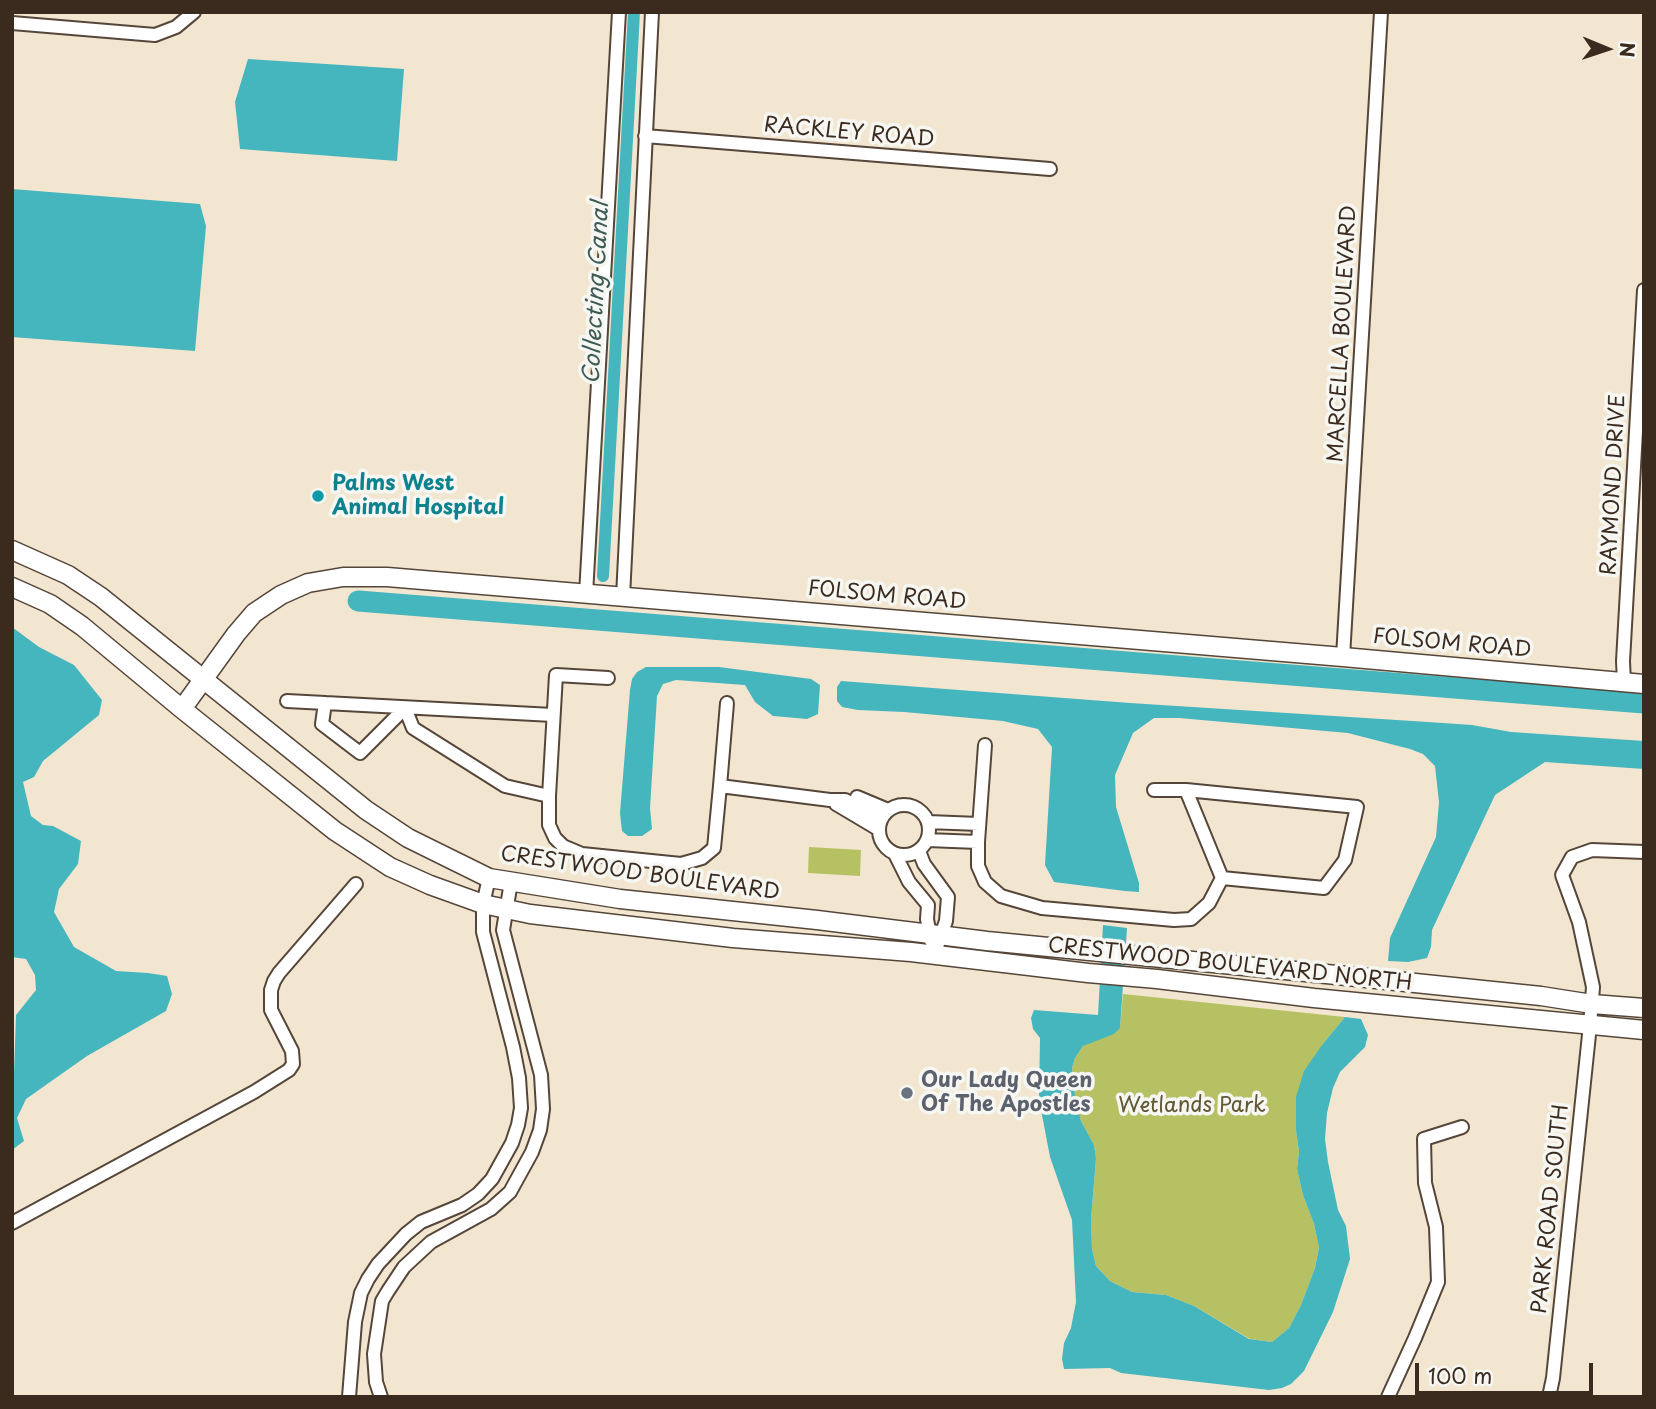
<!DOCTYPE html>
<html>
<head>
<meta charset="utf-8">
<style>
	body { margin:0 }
	#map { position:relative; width:1656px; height:1409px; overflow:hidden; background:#f2e6d0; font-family:"Playpen Sans",sans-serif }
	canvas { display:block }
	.frame { position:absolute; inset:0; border:14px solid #3b2a1e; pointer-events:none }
	.north { position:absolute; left:1572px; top:14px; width:70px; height:70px; -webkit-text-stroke:5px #f6f6f2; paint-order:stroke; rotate:92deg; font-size:19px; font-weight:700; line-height:28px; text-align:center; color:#3b2a1e }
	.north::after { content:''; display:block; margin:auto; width:24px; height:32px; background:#3b2a1e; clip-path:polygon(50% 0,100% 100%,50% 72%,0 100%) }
	.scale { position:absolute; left:1415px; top:1363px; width:178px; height:32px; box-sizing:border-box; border:4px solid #3b2a1e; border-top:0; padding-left:9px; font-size:21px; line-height:24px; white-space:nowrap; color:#3b2a1e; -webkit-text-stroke:5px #f6f6f2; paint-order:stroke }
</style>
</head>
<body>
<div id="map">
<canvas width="1656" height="1409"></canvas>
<div class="frame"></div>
<div class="north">N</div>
<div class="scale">100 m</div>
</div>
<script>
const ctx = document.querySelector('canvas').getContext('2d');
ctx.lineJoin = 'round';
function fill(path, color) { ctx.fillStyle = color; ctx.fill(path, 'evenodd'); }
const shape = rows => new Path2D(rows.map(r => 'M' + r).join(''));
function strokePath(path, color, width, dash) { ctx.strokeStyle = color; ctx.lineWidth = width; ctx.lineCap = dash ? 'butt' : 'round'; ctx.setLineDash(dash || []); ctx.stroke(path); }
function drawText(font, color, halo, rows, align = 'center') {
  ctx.font = font + ' "Playpen Sans",sans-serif'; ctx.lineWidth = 7; ctx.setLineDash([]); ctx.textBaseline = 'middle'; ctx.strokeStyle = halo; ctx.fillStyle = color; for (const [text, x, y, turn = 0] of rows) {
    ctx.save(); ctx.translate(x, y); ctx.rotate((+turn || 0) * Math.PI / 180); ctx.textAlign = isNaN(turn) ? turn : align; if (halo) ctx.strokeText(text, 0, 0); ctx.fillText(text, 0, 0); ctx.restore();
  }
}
fill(shape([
	[809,847,861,850,860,876,808,873],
	[1123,994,1345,1017,1322,1045,1296,1130,1299,1152,1297,1169,1303,1195,1314,1224,1319,1246,1315,1268,1301,1305,1289,1328,1272,1342,1250,1339,1194,1306,1166,1295,1132,1292,1110,1281,1096,1266,1092,1249,1091,1220,1096,1158,1094,1145,1081,1121,1075,1096,1072,1068,1075,1058,1083,1046,1120,1028]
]), '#b5c163');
fill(shape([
	[248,59,404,69,397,161,240,149,235,102],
	[12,189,200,204,206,226,195,351,12,337],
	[12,627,39,647,74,665,102,700,99,715,43,761,34,777,23,782,31,816,43,825,53,826,81,841,78,864,59,889,54,912,74,947,116,971,148,973,167,976,172,994,166,1011,87,1056,26,1099,17,1118,24,1141,12,1150,12,1081,14,1074,16,1015,36,990,35,975,26,959,12,957],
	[646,667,719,667,811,679,820,685,818,714,807,719,773,716,755,702,745,685,676,680,663,684,657,696,650,808,652,829,642,836,628,836,622,831,620,813,630,690,632,679,637,672],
	[841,681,1130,703,1428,722,1472,725,1511,732,1644,741,1644,769,1545,762,1495,795,1432,930,1431,947,1427,958,1408,962,1388,961,1390,938,1436,837,1439,802,1435,766,1423,754,1410,749,1348,733,1179,718,1154,718,1133,733,1115,775,1116,807,1139,883,1139,892,1125,891,1054,882,1045,865,1052,747,1038,729,1003,721,904,712,858,710,842,707,837,701,837,687],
	[1103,925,1127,928,1120,1028,1114,1034,1083,1046,1075,1058,1072,1068,1075,1096,1081,1121,1094,1145,1096,1158,1091,1220,1092,1249,1096,1266,1110,1281,1132,1292,1166,1295,1194,1306,1249,1339,1272,1342,1289,1328,1301,1305,1315,1268,1319,1247,1314,1224,1303,1195,1297,1169,1299,1152,1296,1130,1296,1097,1304,1071,1322,1045,1345,1017,1361,1019,1368,1035,1365,1047,1340,1072,1333,1088,1327,1113,1325,1139,1328,1162,1338,1210,1346,1226,1350,1259,1333,1312,1304,1371,1291,1384,1282,1388,1269,1390,1121,1373,1110,1368,1064,1369,1062,1359,1064,1343,1071,1328,1076,1302,1072,1220,1050,1157,1039,1099,1040,1038,1033,1029,1031,1018,1034,1010,1098,1015]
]), '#45b5be');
strokePath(shape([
	[603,576,634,12]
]), '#45b5be', 12);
strokePath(shape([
	[358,601,1644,703]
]), '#45b5be', 21);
const street = shape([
	[12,23,155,35,176,27,194,12],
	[645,136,1050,169],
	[586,594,619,12],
	[623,597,652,12],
	[1343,657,1381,12],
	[608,678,556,675,549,796,549,825,555,838,563,846,582,854,681,864,702,858,714,848,720,786],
	[1624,683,1623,661,1644,290],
	[287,701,553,715],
	[325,703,322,724,360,753,405,708,413,728,505,786,549,796],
	[727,703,720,786,830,800,845,800,882,818],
	[1186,790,1222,878],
	[857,797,888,810],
	[836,804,878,829],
	'879 830a25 25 0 1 1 50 0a25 25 0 1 1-50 0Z',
	[928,822,979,824],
	[927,840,978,842,978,866,985,882,1001,896,1042,908,1174,920,1191,919,1209,903,1222,878,1324,888,1345,860,1357,807,1186,790,1154,790],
	[978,842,985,745],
	[919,851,924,864,948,897,946,921,934,955],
	[895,854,909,882,928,905,927,919,931,941],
	[12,1223,254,1092,289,1070,293,1064,292,1051,271,1010,271,990,274,981,279,973,356,884],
	[349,1397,355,1322,361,1293,368,1279,378,1264,406,1234,421,1222,462,1205,478,1194,492,1179,512,1143,518,1125,521,1108,519,1078,513,1047,483,932,483,904,489,878],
	[381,1397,376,1382,374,1354,382,1301,388,1291,404,1267,431,1242,491,1209,510,1192,532,1152,540,1130,543,1109,541,1075,503,930,511,882],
	[1388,1397,1415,1338,1438,1282,1436,1227,1425,1183,1424,1139,1462,1127],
	[1549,1397,1553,1378,1590,1025,1593,987,1579,922,1562,875,1572,857,1592,850,1644,852]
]);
const secondary = shape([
	[12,550,68,575,101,597,366,810,408,838,489,878,620,899,817,920,987,941,1357,977,1541,996,1592,1004,1644,1008],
	[12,587,50,604,82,626,182,709,335,831,390,867,430,885,483,904,530,914,733,938,911,952,1088,973,1157,979,1314,998,1644,1030],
	[182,709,236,634,254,613,281,595,308,583,343,577,387,577,1343,657,1644,684]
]);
strokePath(street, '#564639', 16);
strokePath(secondary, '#564639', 21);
strokePath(street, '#fff', 12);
strokePath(secondary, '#fff', 18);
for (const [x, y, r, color] of [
	[318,496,7,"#0f9aa8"],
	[907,1093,7,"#6b7280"]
]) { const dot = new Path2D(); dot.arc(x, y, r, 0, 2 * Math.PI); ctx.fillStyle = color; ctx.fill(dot); strokePath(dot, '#f6f6f2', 2.5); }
drawText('21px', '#3b2a1e', '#f6f6f2', [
	["RACKLEY ROAD",849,133,5],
	["MARCELLA BOULEVARD",1343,334,-87],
	["RAYMOND DRIVE",1614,485,-87],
	["FOLSOM ROAD",887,596,5],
	["FOLSOM ROAD",1452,644,5],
	["CRESTWOOD BOULEVARD",640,874,8],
	["CRESTWOOD BOULEVARD NORTH",1230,965,6],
	["PARK ROAD SOUTH",1551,1209,-84]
]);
drawText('bold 21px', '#0d838f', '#f6f6f2', [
	["Palms West",332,484],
	["Animal Hospital",332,508]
], 'left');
drawText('bold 21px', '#5b616d', '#f6f6f2', [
	["Our Lady Queen",921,1081],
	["Of The Apostles",921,1105]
], 'left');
drawText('21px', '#605733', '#f6f6f2', [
	["Wetlands Park",1192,1106]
]);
drawText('italic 23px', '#3e5b56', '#f6f6f2', [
	["Collecting Canal",597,293,-87]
]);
</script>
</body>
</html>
